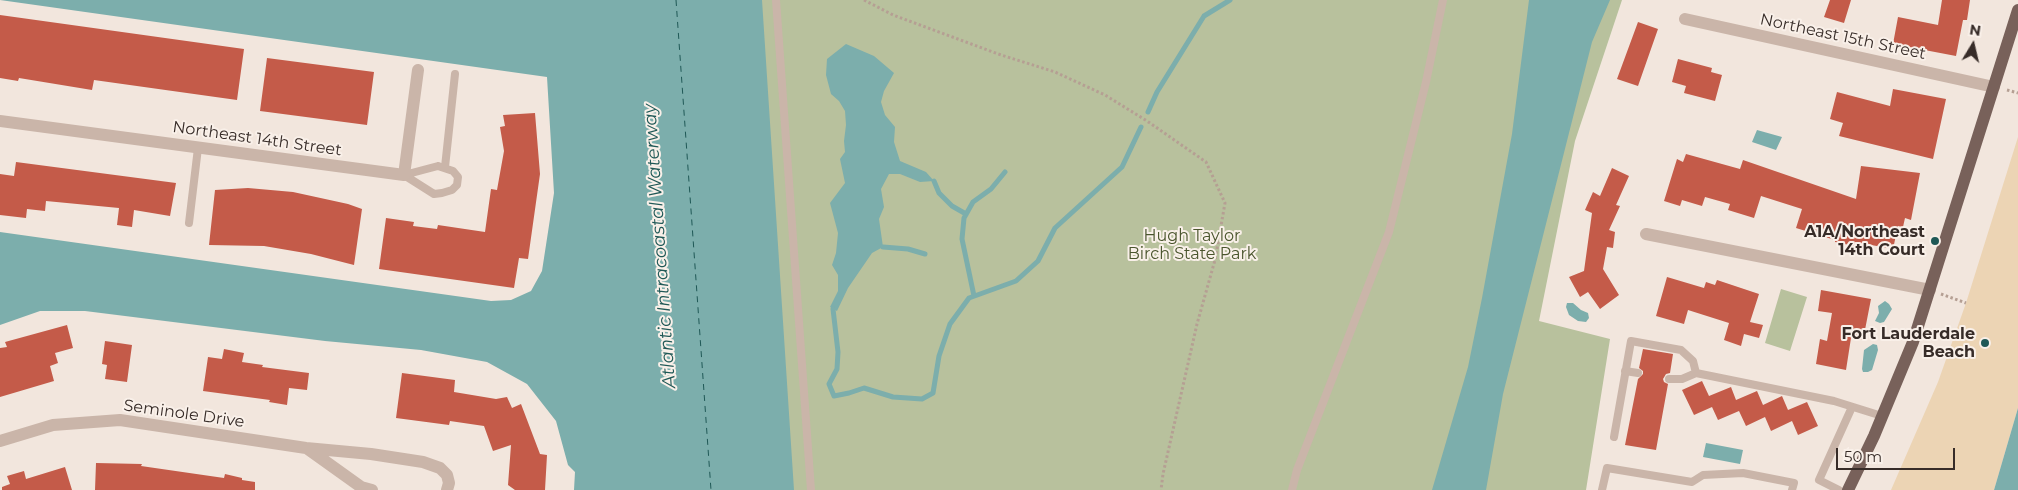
<!DOCTYPE html>
<html>
<head>
<meta charset="utf-8">
<style>
	body { margin:0 }
	#map { position:relative; width:2018px; height:490px; overflow:hidden; background:#f2e6dd; font-family:Montserrat,sans-serif }
	canvas { display:block }
	.north { position:absolute; left:1948px; top:20px; width:50px; height:50px; -webkit-text-stroke:4px #f9f0e9; paint-order:stroke; rotate:9deg; font-size:14px; font-weight:700; line-height:20px; text-align:center; color:#372c28 }
	.north::after { content:''; display:block; margin:auto; width:18px; height:22px; background:#372c28; clip-path:polygon(50% 0,100% 100%,50% 72%,0 100%) }
	.scale { position:absolute; left:1836px; top:448px; width:119px; height:22px; box-sizing:border-box; border:2px solid #372c28; border-top:0; padding-left:6px; font-size:15px; line-height:18px; white-space:nowrap; color:#372c28; -webkit-text-stroke:4px #f9f0e9; paint-order:stroke }
</style>
</head>
<body>
<div id="map">
<canvas width="2018" height="490"></canvas>
<div class="north">N</div>
<div class="scale">50 m</div>
</div>
<script>
const ctx = document.querySelector('canvas').getContext('2d');
ctx.lineJoin = 'round';
function fill(path, color) { ctx.fillStyle = color; ctx.fill(path, 'evenodd'); }
const shape = rows => new Path2D(rows.map(r => 'M' + r).join(''));
function strokePath(path, color, width, dash) { ctx.strokeStyle = color; ctx.lineWidth = width; ctx.lineCap = dash ? 'butt' : 'round'; ctx.setLineDash(dash || []); ctx.stroke(path); }
function drawText(font, color, halo, rows, align = 'center') {
  ctx.font = font + ' Montserrat,sans-serif'; ctx.lineWidth = 4; ctx.setLineDash([]); ctx.textBaseline = 'middle'; ctx.strokeStyle = halo; ctx.fillStyle = color; for (const [text, x, y, turn = 0] of rows) {
    ctx.save(); ctx.translate(x, y); ctx.rotate((+turn || 0) * Math.PI / 180); ctx.textAlign = isNaN(turn) ? turn : align; if (halo) ctx.strokeText(text, 0, 0); ctx.fillText(text, 0, 0); ctx.restore();
  }
}
fill(shape([
	[761,0,1622,0,1575,141,1539,321,1610,339,1586,490,793,490],
	[1781,289,1807,297,1790,351,1765,343]
]), '#b8c19d');
fill(shape([
	[2018,137,2018,408,1994,490,1891,490,1938,382,1966,303]
]), '#ecd4b4');
fill(shape([
	[0,0,762,0,794,490,574,490,575,472,568,465,556,421,527,384,487,362,421,350,325,341,85,311,40,311,0,325,0,232,491,301,511,300,531,291,542,271,554,193,547,77],
	[1529,0,1610,0,1592,42,1503,394,1486,490,1432,490,1468,367,1482,298,1512,134],
	[846,44,874,56,894,73,884,91,881,102,885,115,895,127,894,142,900,161,926,172,934,181,920,182,900,174,889,174,881,189,884,207,879,219,883,247,872,253,848,288,837,311,830,307,838,291,838,275,832,265,836,253,838,233,830,203,845,183,840,159,845,152,844,141,846,125,845,111,839,101,831,94,826,75,827,59],
	[1757,130,1782,137,1776,150,1752,142],
	[1885,301,1889,304,1892,309,1884,322,1880,323,1875,321,1879,313,1878,306],
	[1567,303,1573,303,1581,310,1588,313,1589,318,1586,322,1578,321,1569,315,1566,307],
	[1873,344,1877,345,1878,350,1872,370,1868,372,1863,372,1862,369,1864,350],
	[2018,408,2018,490,1994,490],
	[1706,443,1743,450,1740,464,1703,457]
]), '#7caeac');
strokePath(shape([
	[1148,112,1157,92,1204,16,1230,0],
	[934,181,939,193,952,206,966,214],
	[883,247,908,249,925,254],
	[974,296,962,239,964,218,973,202,991,189,1005,172],
	[833,309,838,352,837,369,829,384,834,396,849,393,864,388,893,397,922,399,933,393,939,356,950,324,969,298,1016,281,1038,261,1055,228,1122,167,1141,127]
]), '#7caeac', 5);
strokePath(shape([
	[676,0,711,490]
]), '#1f5856', 1, [6, 5]);
fill(shape([
	[1830,0,1851,0,1844,23,1824,17],
	[1942,0,1970,0,1967,20,1963,20,1956,56,1893,44,1898,17,1938,25],
	[0,15,244,49,237,100,94,80,92,90,19,78,18,81,0,78],
	[1638,22,1658,29,1638,86,1617,79],
	[267,58,374,72,367,125,260,111],
	[1678,59,1712,68,1711,72,1722,75,1715,101,1684,93,1686,86,1672,82],
	[1893,89,1946,99,1933,159,1839,136,1843,123,1830,119,1837,92,1890,106],
	[535,113,540,174,528,259,519,258,514,288,379,269,386,218,414,222,413,226,437,229,438,225,485,232,491,189,497,190,504,151,500,127,505,126,503,115],
	[1686,154,1740,169,1743,160,1856,199,1861,166,1920,173,1911,220,1905,218,1903,227,1898,226,1893,249,1855,242,1854,246,1835,242,1835,240,1796,228,1802,209,1761,196,1754,218,1728,210,1730,204,1705,197,1702,206,1682,200,1680,206,1664,201,1677,159,1683,162],
	[16,162,176,183,170,216,134,210,132,227,117,225,119,208,46,201,45,211,27,209,26,218,0,215,0,174,14,176],
	[1612,168,1629,176,1616,205,1620,206,1609,230,1615,232,1613,248,1607,247,1603,269,1619,295,1600,309,1588,292,1580,297,1569,277,1584,271,1592,213,1585,210,1593,192,1600,196],
	[248,188,293,192,348,204,362,209,354,265,311,254,264,246,209,245,215,190],
	[1667,277,1704,288,1706,282,1715,285,1717,280,1759,294,1750,322,1763,325,1759,338,1744,334,1741,346,1724,340,1729,323,1688,310,1684,324,1656,316],
	[1821,290,1871,299,1863,340,1851,338,1846,370,1816,364,1820,339,1827,341,1832,313,1818,311],
	[67,325,73,348,55,353,58,363,50,366,54,381,0,397,0,348,7,347,5,342],
	[105,341,132,345,127,382,105,379,107,365,102,364],
	[224,349,244,353,242,362,263,365,262,367,309,373,307,390,289,388,287,405,269,402,270,400,203,391,208,357,222,359],
	[1643,349,1673,354,1670,373,1666,374,1663,379,1664,382,1668,384,1656,450,1625,445,1638,379,1643,374,1643,371,1639,368],
	[402,373,455,380,454,392,496,399,507,397,512,408,521,404,540,454,547,455,545,490,515,490,508,485,511,445,493,451,484,426,450,421,449,425,396,418],
	[1702,381,1709,396,1731,387,1736,400,1757,391,1763,405,1782,396,1788,410,1807,402,1818,426,1798,435,1792,421,1771,431,1765,417,1746,426,1739,411,1718,420,1712,407,1694,415,1682,390],
	[96,463,142,464,141,466,224,478,225,474,242,478,242,480,255,482,255,490,95,490],
	[65,467,72,490,2,490,2,487,10,484,7,476,24,471,26,479]
]), '#c45b49');
strokePath(shape([
	[864,0,893,15,1001,55,1055,72,1105,95,1147,121,1206,162,1225,203,1215,260,1197,324,1163,474,1161,490],
	[2007,90,2018,93],
	[1941,294,1966,303]
]), '#b59f93', 3, [2.5, 2.5]);
strokePath(shape([
	[776,0,811,490],
	[438,166,453,171,458,177,457,185,452,190,442,193,434,194,404,175,438,166],
	[445,167,455,74],
	[189,223,198,148],
	[1625,371,1638,373],
	[1669,379,1682,379,1696,373,1834,401,1882,416],
	[1614,437,1631,341,1681,350,1693,361,1696,373],
	[1292,490,1297,470,1389,232,1426,82,1443,0],
	[1602,490,1607,468,1692,482,1703,475,1743,473,1794,483,1792,490],
	[1839,490,1819,480,1852,407]
]), '#cab5a9', 8);
strokePath(shape([
	[1685,19,1994,87],
	[0,121,404,175,418,70],
	[1646,234,1930,290],
	[0,441,53,425,120,420,306,448,371,454,423,462,440,468,447,475,449,483,447,490],
	[308,449,361,487,372,490]
]), '#cab5a9', 12);
strokePath(shape([
	[1848,490,1874,436,1913,342,2018,10]
]), '#78615a', 12);
for (const [x, y, r, color] of [
	[1935,241,5,"#1f5856"],
	[1985,343,5,"#1f5856"]
]) { const dot = new Path2D(); dot.arc(x, y, r, 0, 2 * Math.PI); ctx.fillStyle = color; ctx.fill(dot); strokePath(dot, '#f9f0e9', 2); }
drawText('16px', '#372c28', '#f9f0e9', [
	["Northeast 15th Street",1843,37,12],
	["Northeast 14th Street",257,139,8],
	["Seminole Drive",184,414,8]
]);
drawText('bold 16px', '#372c28', '#f9f0e9', [
	["A1A/Northeast",1925,232],
	["14th Court",1925,250],
	["Fort Lauderdale",1975,334],
	["Beach",1975,352]
], 'right');
drawText('16px', '#4a552d', '#f9f0e9', [
	["Hugh Taylor",1192,236],
	["Birch State Park",1192,254]
]);
drawText('italic 18px', '#1f5856', '#f9f0e9', [
	["Atlantic Intracoastal Waterway",660,246,-94]
]);
</script>
</body>
</html>
